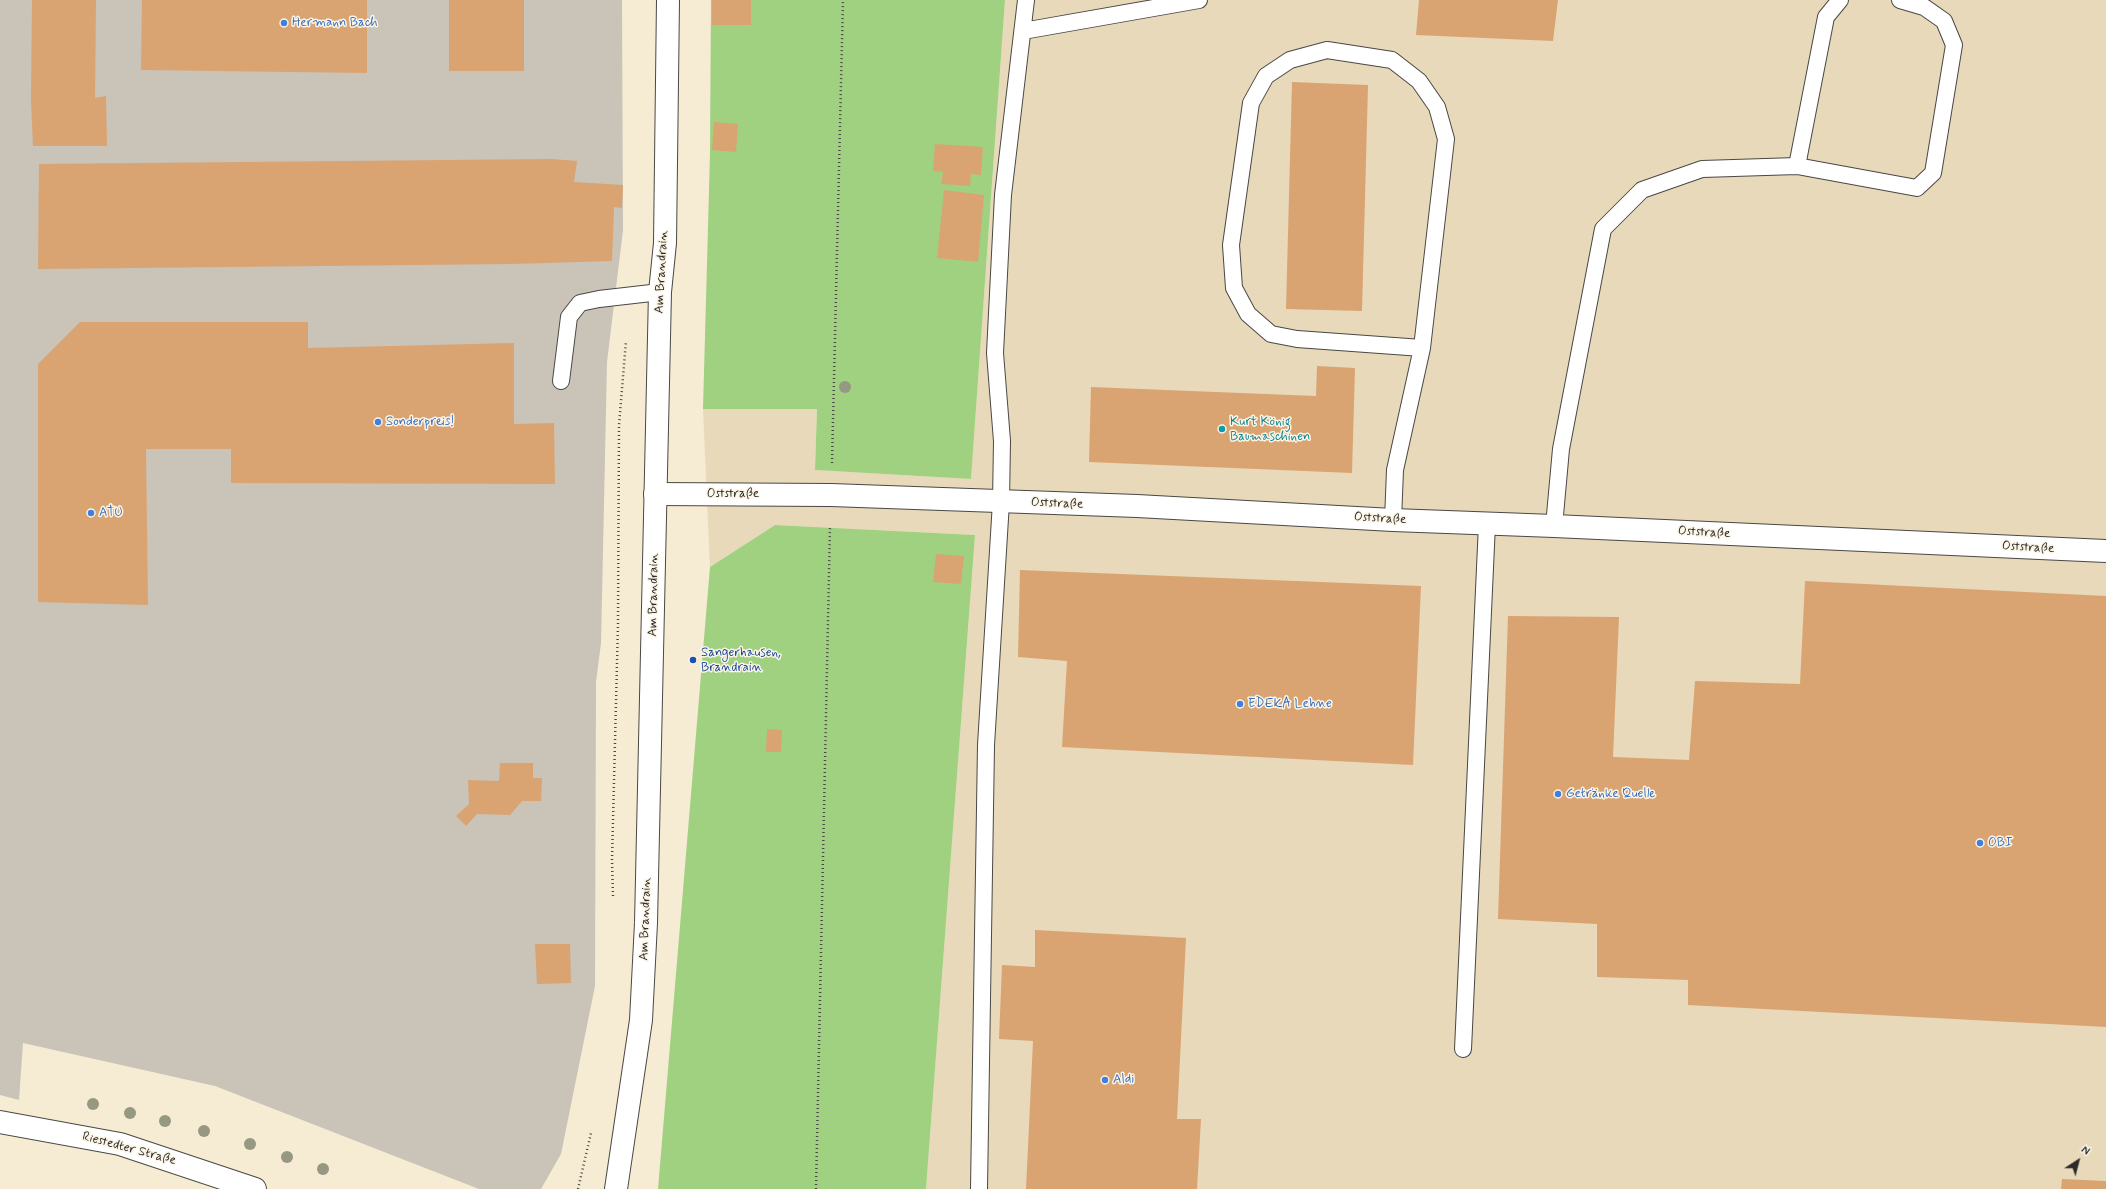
<!DOCTYPE html>
<html>
<head>
<meta charset="utf-8">
<style>
	body { margin:0 }
	#map { position:relative; width:2106px; height:1189px; overflow:hidden; background:#f6ebd3; font-family:Mynerve,sans-serif }
	canvas { display:block }
	.north { position:absolute; left:2058px; top:1141px; width:40px; height:40px; -webkit-text-stroke:3px #fcf5e5; paint-order:stroke; rotate:36deg; font-size:11px; font-weight:700; line-height:16px; text-align:center; color:#2b2b2b }
	.north::after { content:''; display:block; margin:auto; width:14px; height:18px; background:#2b2b2b; clip-path:polygon(50% 0,100% 100%,50% 72%,0 100%) }
</style>
</head>
<body>
<div id="map">
<canvas width="2106" height="1189"></canvas>
<div class="north">N</div>
</div>
<script>
const ctx = document.querySelector('canvas').getContext('2d');
ctx.lineJoin = 'round';
function fill(path, color) { ctx.fillStyle = color; ctx.fill(path, 'evenodd'); }
const shape = rows => new Path2D(rows.map(r => 'M' + r).join(''));
function strokePath(path, color, width, dash) { ctx.strokeStyle = color; ctx.lineWidth = width; ctx.lineCap = dash ? 'butt' : 'round'; ctx.setLineDash(dash || []); ctx.stroke(path); }
function drawText(font, color, halo, rows, align = 'center') {
  ctx.font = font + ' Mynerve,sans-serif'; ctx.lineWidth = 3; ctx.setLineDash([]); ctx.textBaseline = 'middle'; ctx.strokeStyle = halo; ctx.fillStyle = color; for (const [text, x, y, turn = 0] of rows) {
    ctx.save(); ctx.translate(x, y); ctx.rotate((+turn || 0) * Math.PI / 180); ctx.textAlign = isNaN(turn) ? turn : align; if (halo) ctx.strokeText(text, 0, 0); ctx.fillText(text, 0, 0); ctx.restore();
  }
}
fill(shape([
	[1005,0,2106,0,2106,1189,926,1189,975,535,775,525,710,567,703,409,817,409,815,470,971,479]
]), '#e8d9ba');
fill(shape([
	[0,0,622,0,623,230,607,362,601,643,596,682,595,986,561,1154,541,1189,479,1189,215,1086,23,1043,19,1100,0,1095]
]), '#c9c3b8');
fill(shape([
	[711,0,1005,0,971,479,815,470,817,409,703,409,710,154],
	[775,525,975,535,926,1189,658,1189,710,567]
]), '#9fd181');
fill(shape([
	[32,0,96,0,95,98,106,96,107,146,33,146,31,98],
	[142,0,367,0,367,73,141,70],
	[449,0,524,0,524,71,449,71],
	[712,0,751,0,751,25,712,25],
	[1419,0,1558,0,1553,41,1416,35],
	[1292,82,1368,85,1362,311,1286,309],
	[714,122,738,124,736,152,712,150],
	[935,144,983,147,981,175,971,174,970,186,941,184,943,172,933,171],
	[551,159,577,161,574,182,623,185,622,208,614,207,612,261,511,264,38,269,39,164],
	[944,190,984,195,978,262,937,258],
	[80,322,308,322,308,348,514,343,514,424,554,423,555,484,231,483,231,449,146,449,148,605,38,602,38,364],
	[1317,366,1355,368,1352,473,1089,462,1091,387,1316,396],
	[936,554,964,556,961,584,933,582],
	[1020,570,1421,586,1413,765,1062,747,1067,661,1018,657],
	[1805,581,2106,596,2106,1027,1688,1005,1688,980,1597,977,1597,924,1498,919,1508,616,1619,617,1613,757,1689,760,1695,681,1800,684],
	[767,729,782,730,781,752,766,752],
	[500,763,533,763,533,778,542,778,541,801,522,801,510,815,477,814,466,826,456,816,469,804,468,780,499,781],
	[1035,930,1186,938,1177,1119,1201,1119,1197,1189,1026,1189,1033,1041,999,1039,1002,965,1035,967],
	[535,944,570,944,571,983,537,984],
	[2062,1179,2106,1181,2106,1189,2061,1189]
]), '#d9a471');
const lane = shape([
	[1023,31,1199,0],
	[1797,166,1826,17,1840,0],
	[561,381,569,317,580,303,599,299,660,292],
	[1393,520,1395,470,1422,348,1446,139,1437,107,1419,81,1392,60,1327,50,1290,60,1266,76,1251,103,1231,245,1234,288,1248,314,1271,334,1297,339,1422,348],
	[1554,526,1561,449,1603,229,1642,190,1702,169,1797,166,1917,188,1933,173,1954,45,1944,21,1924,7,1900,0],
	[1463,1049,1487,524],
	[979,1189,986,745,1001,502,1002,441,995,353,1003,195,1026,0]
]);
const street = shape([
	[655,494,831,495,1137,506,1393,520,1554,526,2106,551]
]);
const secondary = shape([
	[0,1122,120,1144,255,1189],
	[616,1189,641,1020,646,923,660,292,665,243,668,0]
]);
strokePath(lane, '#494844', 18);
strokePath(street, '#494844', 24);
strokePath(secondary, '#494844', 24);
strokePath(shape([
	[832,463,843,0],
	[613,896,612,860,618,624,619,425,626,341],
	[578,1189,591,1133],
	[816,1189,830,526]
]), '#494844', 2.5, [1, 3]);
strokePath(lane, '#fff', 16);
strokePath(street, '#fff', 22);
strokePath(secondary, '#fff', 22);
ctx.fillStyle = '#969882';
for (const [x, y] of [
	[845,387],
	[93,1104],
	[130,1113],
	[165,1121],
	[204,1131],
	[250,1144],
	[287,1157],
	[323,1169]
]) { ctx.beginPath(); ctx.arc(x, y, 6, 0, 2 * Math.PI); ctx.fill(); }
for (const [x, y, r, color] of [
	[284,23,4,"#3f7fe0"],
	[378,422,4,"#3f7fe0"],
	[1222,429,4,"#0f9aa8"],
	[91,513,4,"#3f7fe0"],
	[693,660,4,"#1a4fb4"],
	[1240,704,4,"#3f7fe0"],
	[1558,794,4,"#3f7fe0"],
	[1980,843,4,"#3f7fe0"],
	[1105,1080,4,"#3f7fe0"]
]) { const dot = new Path2D(); dot.arc(x, y, r, 0, 2 * Math.PI); ctx.fillStyle = color; ctx.fill(dot); strokePath(dot, '#fcf5e5', 1.5); }
drawText('13px', '#366cbe', '#fcf5e5', [
	["Hermann Bach",292,23],
	["Sonderpreis!",386,422],
	["ATU",99,513],
	["EDEKA Lehne",1248,704],
	["Getränke Quelle",1566,794],
	["OBI",1988,843],
	["Aldi",1113,1080]
], 'left');
drawText('13px', '#2b2b2b', '#fcf5e5', [
	["Am Brandrain",662,272,-87],
	["Oststraße",733,494],
	["Oststraße",1057,504,2],
	["Oststraße",1380,519,3],
	["Oststraße",1704,533,3],
	["Oststraße",2028,548,3],
	["Am Brandrain",654,595,-89],
	["Am Brandrain",646,919,-88],
	["Riestedter Straße",129,1149,15]
]);
drawText('13px', '#0d838f', '#fcf5e5', [
	["Kurt König",1230,422],
	["Baumaschinen",1230,437]
], 'left');
drawText('13px', '#164399', '#fcf5e5', [
	["Sangerhausen,",701,653],
	["Brandrain",701,668]
], 'left');
</script>
</body>
</html>
